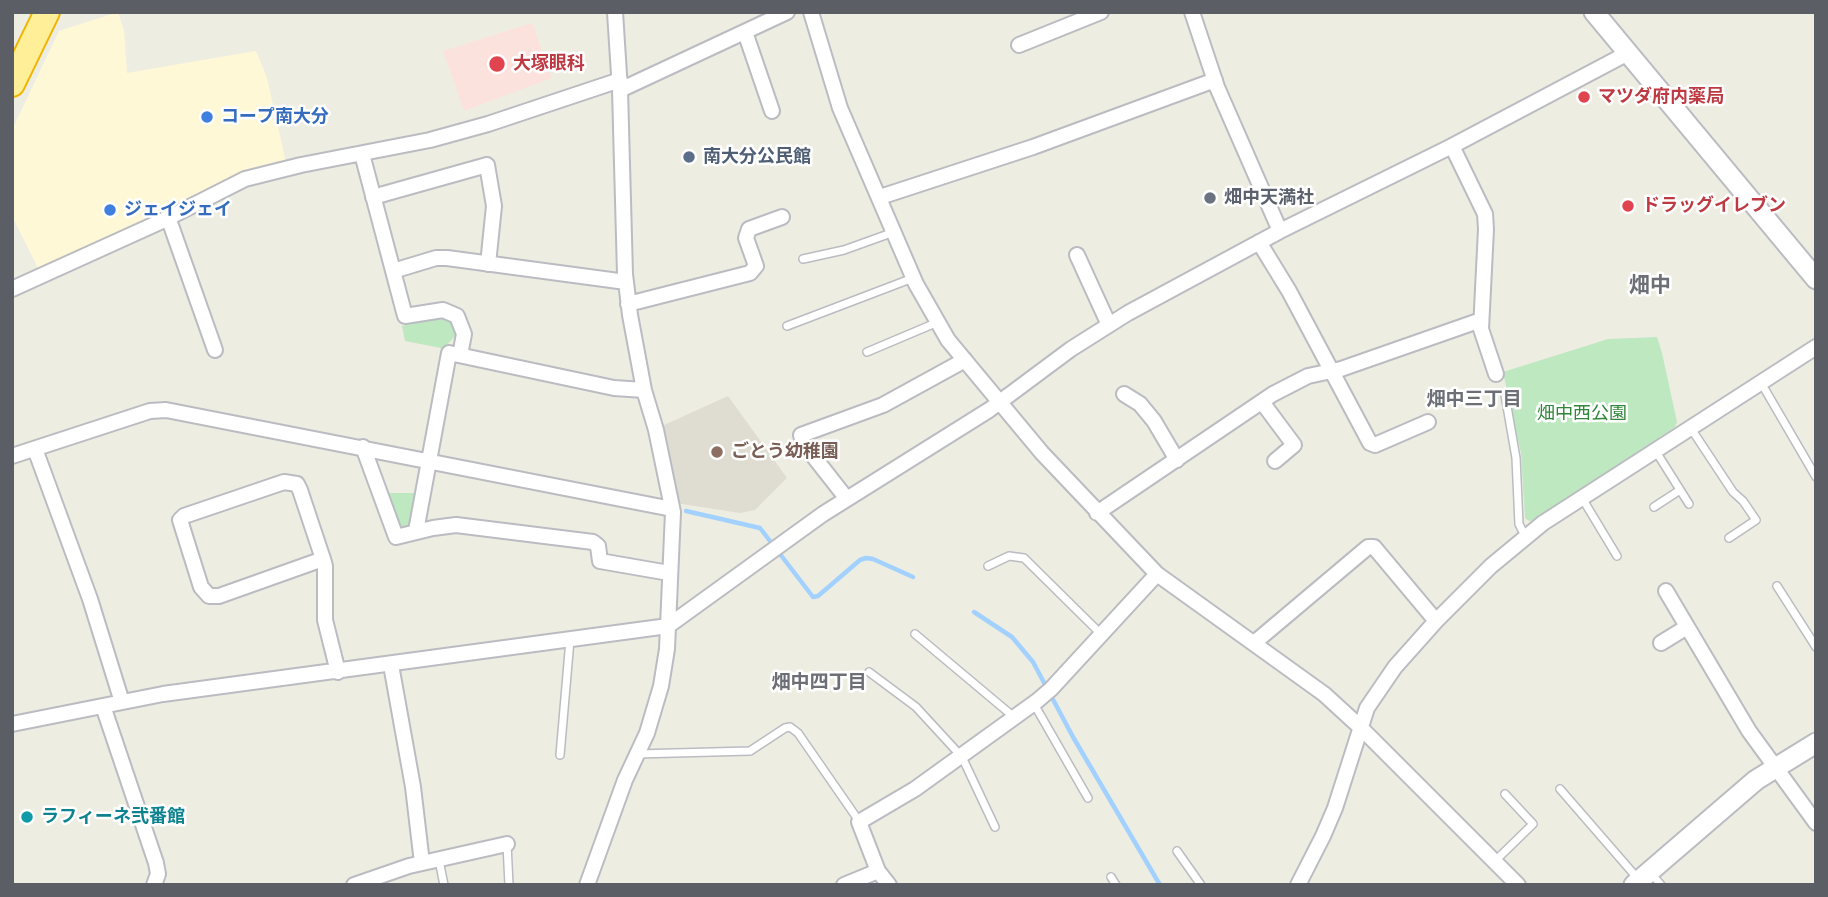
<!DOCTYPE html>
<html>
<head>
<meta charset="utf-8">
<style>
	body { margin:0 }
	#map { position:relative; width:1828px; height:897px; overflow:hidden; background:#eeede2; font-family:"Work Sans",sans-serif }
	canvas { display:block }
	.frame { position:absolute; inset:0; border:14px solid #5b5e64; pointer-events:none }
</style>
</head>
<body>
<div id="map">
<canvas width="1828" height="897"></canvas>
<div class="frame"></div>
</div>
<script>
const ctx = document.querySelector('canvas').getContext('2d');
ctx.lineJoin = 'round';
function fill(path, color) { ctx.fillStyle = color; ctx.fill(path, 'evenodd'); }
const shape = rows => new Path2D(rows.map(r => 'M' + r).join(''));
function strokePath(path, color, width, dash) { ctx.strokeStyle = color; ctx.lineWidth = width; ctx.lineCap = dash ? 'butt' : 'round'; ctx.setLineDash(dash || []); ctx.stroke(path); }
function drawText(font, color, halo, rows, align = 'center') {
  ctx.font = font + ' "Work Sans","Noto Sans JP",sans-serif'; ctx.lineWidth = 5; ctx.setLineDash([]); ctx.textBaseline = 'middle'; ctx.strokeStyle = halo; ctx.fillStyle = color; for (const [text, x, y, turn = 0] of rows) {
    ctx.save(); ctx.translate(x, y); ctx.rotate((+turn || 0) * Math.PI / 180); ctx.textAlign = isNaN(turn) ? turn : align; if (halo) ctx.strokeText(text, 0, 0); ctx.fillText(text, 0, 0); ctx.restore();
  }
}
fill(shape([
	[118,12,124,31,127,73,256,51,267,78,287,167,39,270,12,216,12,130,59,31]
]), '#fff8d7');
fill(shape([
	[728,396,787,478,755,510,740,513,676,503,662,426]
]), '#dfdcd1');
fill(shape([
	[532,23,552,78,464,111,443,51]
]), '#fce2dd');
fill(shape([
	[441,316,454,323,457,330,456,335,445,347,441,348,405,341,402,326],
	[1657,337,1662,353,1677,422,1675,427,1537,520,1529,521,1525,518,1521,453,1503,372,1608,339],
	[388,493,416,493,410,525,399,527]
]), '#bde8c0');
strokePath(shape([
	[686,511,760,528,813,597,818,596,860,560,866,558,873,559,913,577],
	[974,612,1012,637,1033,662,1073,737,1160,885]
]), '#a2d1ff', 4.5);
const service = shape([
	[803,259,844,250,894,232],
	[787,326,913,278],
	[867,352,938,322],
	[1760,381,1816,477],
	[1505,395,1516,458,1519,524,1525,536],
	[1690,427,1733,492,1743,501,1756,520,1729,538],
	[1655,450,1689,504],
	[1582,498,1617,556],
	[1654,507,1680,490],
	[988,566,1009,556,1024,558,1101,634],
	[1777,586,1816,647],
	[915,634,1014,717],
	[869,672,916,707,962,757,995,827],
	[1034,704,1088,798],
	[637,754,750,751,785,728,790,727,798,733,859,821],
	[560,755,570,640],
	[1560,789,1639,880],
	[507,844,509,885],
	[1177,851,1201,885],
	[439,860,444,885],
	[1495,861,1533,824,1505,794],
	[1650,872,1661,885],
	[1111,877,1116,885]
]);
const minor = shape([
	[811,12,840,108,916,284,948,340,1042,453,1157,574,1324,694,1359,726,1518,885],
	[1192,12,1217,87,1280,231],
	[745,32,772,111],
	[1019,45,1101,12],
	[620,90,787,12],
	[1452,146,1485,214,1486,229,1481,329,1496,374],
	[362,154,405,316,443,310,457,316,464,334,460,355],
	[373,197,487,165,494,206,488,264],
	[880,197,1033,147,1215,80],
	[168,217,215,350],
	[1259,242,1289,291,1370,443,1375,445,1428,422],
	[1077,255,1109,325],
	[393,271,436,258,447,258,626,282],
	[12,289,162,221,245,179,301,165,430,140,488,124,620,80],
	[628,304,750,273,756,266,746,238,749,229,782,217],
	[1124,394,1140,404,1154,421,1177,460],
	[1262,402,1294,445,1275,461],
	[363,447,396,537,433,528,456,525,593,542,598,546,600,561,669,573],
	[35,449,90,599,122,702],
	[12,456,150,411,166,410,672,509],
	[847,499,803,443,801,435,883,405,965,360],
	[1097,513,1273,394,1308,376,1341,369,1481,320],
	[416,531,449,353,614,388,644,390],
	[323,559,219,596,209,596,201,587,180,520,184,516,284,482,297,484,300,490,323,559,325,566,325,620,338,672],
	[1666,591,1749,731,1816,823],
	[1254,643,1368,547,1374,547,1436,621],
	[1661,643,1687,627],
	[391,665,413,787,422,863],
	[103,706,156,863,158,874,154,885],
	[12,724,163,694,668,626,823,514,989,410,1071,349,1128,313,1280,231,1452,146,1628,53],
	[878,871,859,822,915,789,1037,701,1051,689,1157,574],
	[354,885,409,866,507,844],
	[587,885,625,780,647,733,661,686,667,649,673,512,656,430,644,390,630,315,625,274,620,90,615,12],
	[844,885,878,871,889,885],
	[1298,885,1323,836,1335,808,1367,708,1395,667,1436,621,1491,566,1543,523,1816,347]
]);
const tertiary = shape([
	[1594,12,1816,279],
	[1634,885,1756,780,1816,743]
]);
const trunk = shape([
	[12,84,47,12]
]);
strokePath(service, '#babcc2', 10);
strokePath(minor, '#babcc2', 18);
strokePath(tertiary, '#babcc2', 23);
strokePath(trunk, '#f1b400', 28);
strokePath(service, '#fff', 7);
strokePath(minor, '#fff', 14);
strokePath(tertiary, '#fff', 19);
strokePath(trunk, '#ffef98', 24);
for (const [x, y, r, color] of [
	[497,64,9,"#e0444e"],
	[1584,97,7,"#e0444e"],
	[207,117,7,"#3f7fe0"],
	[689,157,7,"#5c6f8a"],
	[1210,198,7,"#6b7280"],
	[1628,206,7,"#e0444e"],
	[110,210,7,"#3f7fe0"],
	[717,452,7,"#8d6e63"],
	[27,817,7,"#0f9aa8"]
]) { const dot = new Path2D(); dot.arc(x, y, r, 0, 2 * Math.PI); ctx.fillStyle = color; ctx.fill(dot); strokePath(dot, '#fff', 2.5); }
drawText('bold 18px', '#be3a42', '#fff', [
	["大塚眼科",513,64],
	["マツダ府内薬局",1598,97],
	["ドラッグイレブン",1642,206]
], 'left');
drawText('bold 18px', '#366cbe', '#fff', [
	["コープ南大分",221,117],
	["ジェイジェイ",124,210]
], 'left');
drawText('bold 18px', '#4e5e75', '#fff', [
	["南大分公民館",703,157]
], 'left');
drawText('bold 18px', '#5b616d', '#fff', [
	["畑中天満社",1224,198]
], 'left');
drawText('18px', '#308639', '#fff', [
	["畑中西公園",1582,414]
]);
drawText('bold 18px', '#785e54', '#fff', [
	["ごとう幼稚園",731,452]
], 'left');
drawText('bold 18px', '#0d838f', '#fff', [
	["ラフィーネ弐番館",41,817]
], 'left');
drawText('bold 19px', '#6c7076', '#fff', [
	["畑中三丁目",1474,399],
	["畑中四丁目",819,682]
]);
drawText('bold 21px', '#6c7076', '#fff', [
	["畑中",1650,286]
]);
</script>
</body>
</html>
